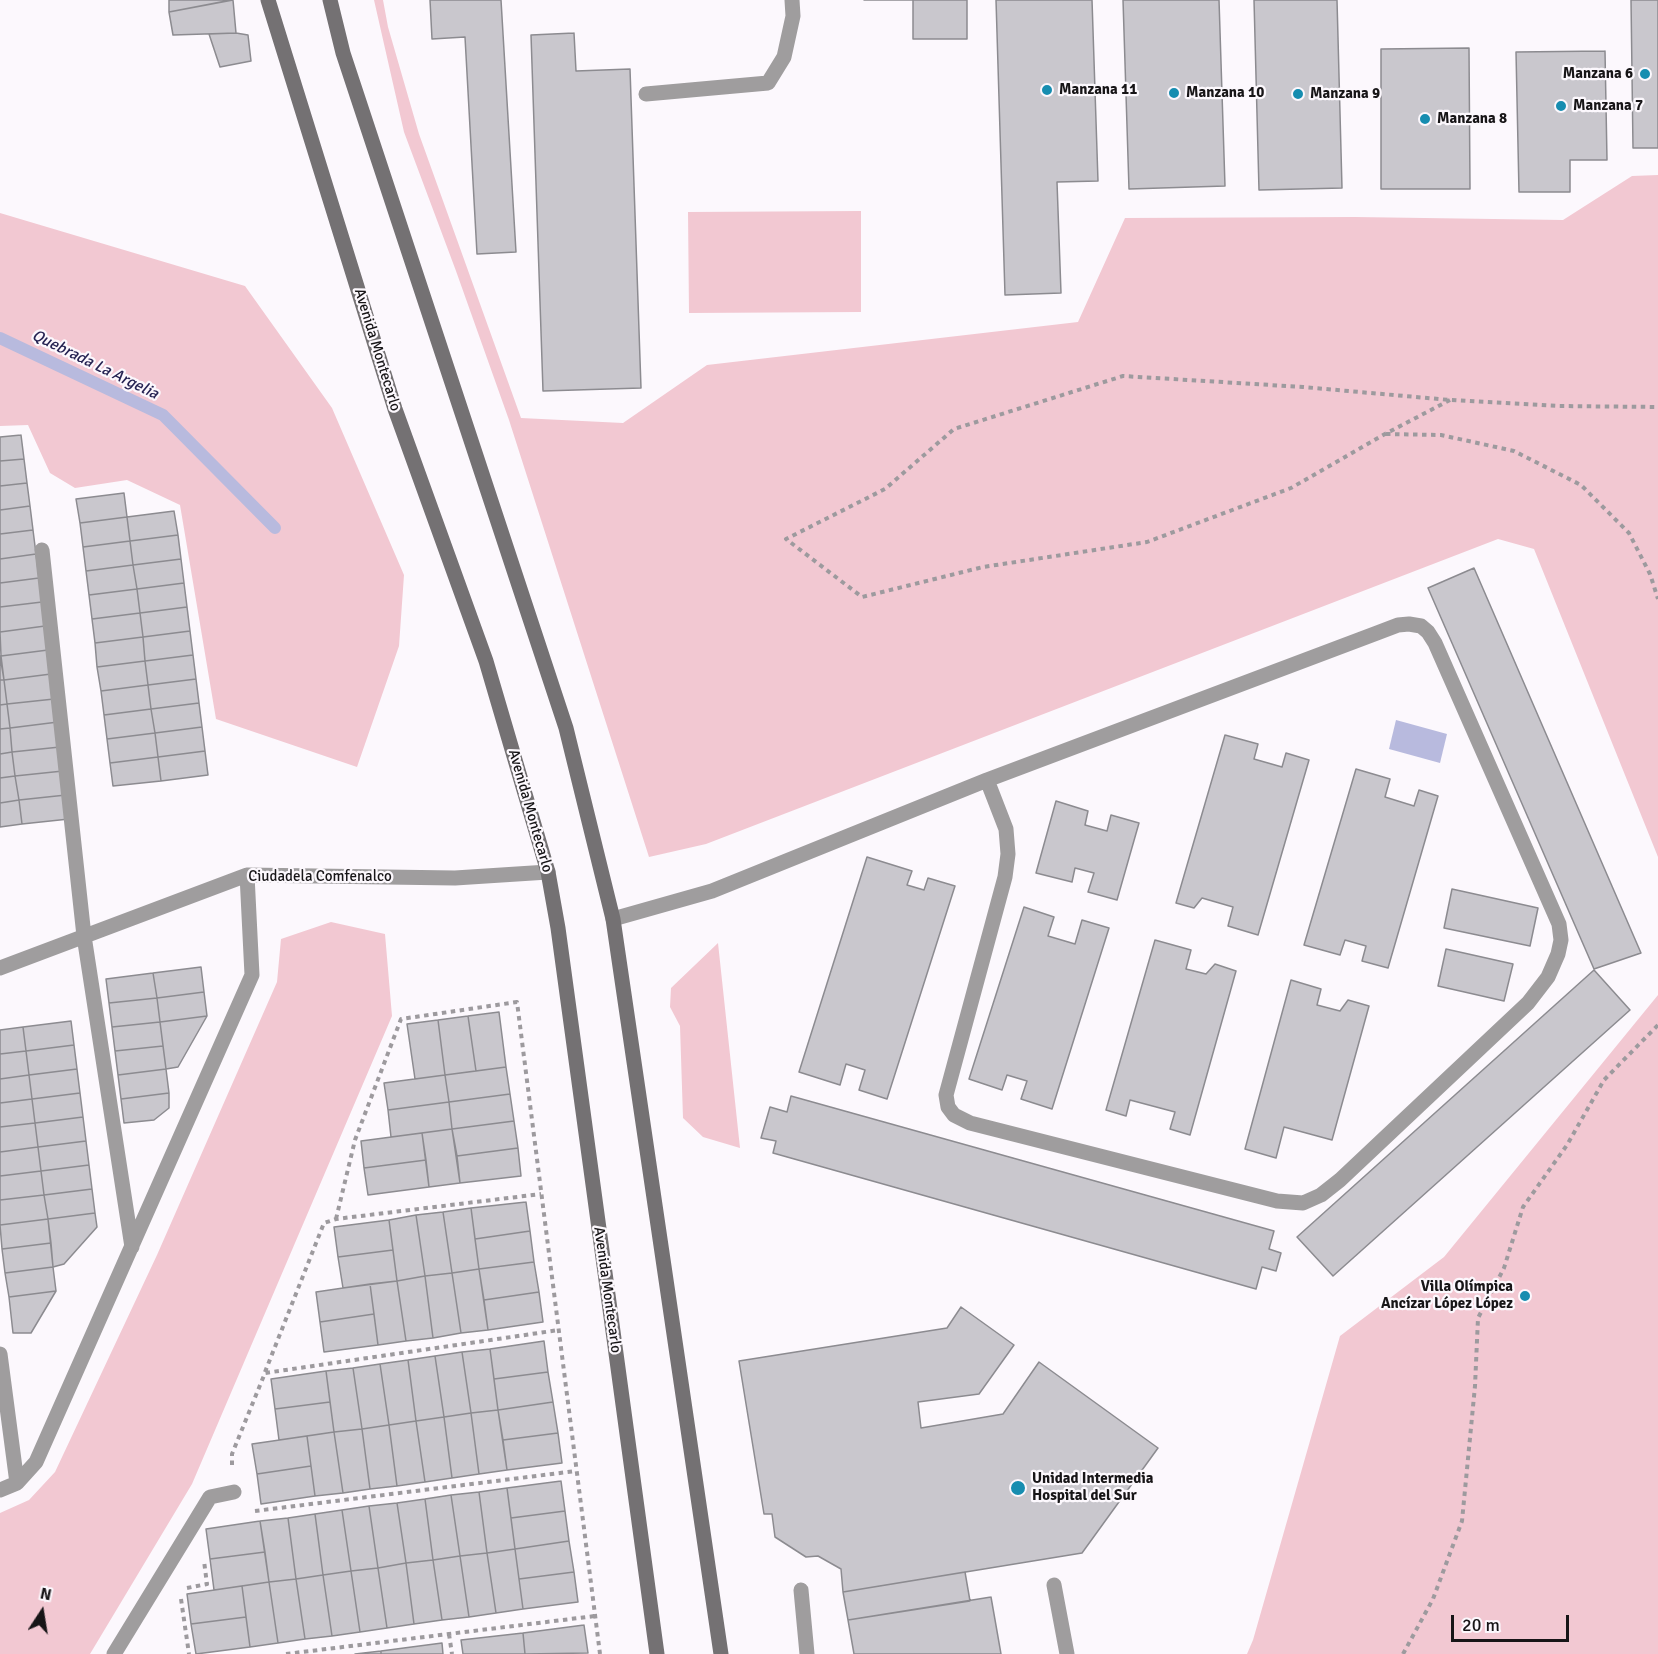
<!DOCTYPE html>
<html>
<head>
<meta charset="utf-8">
<style>
	body { margin:0 }
	#map { position:relative; width:1658px; height:1654px; overflow:hidden; background:#fcf8fd; font-family:Signika,sans-serif }
	canvas { display:block }
	.north { position:absolute; left:12px; top:1582px; width:60px; height:60px; -webkit-text-stroke:4px #fcf8fd; paint-order:stroke; rotate:12deg; font-size:16px; font-weight:700; line-height:24px; text-align:center; color:#171517 }
	.north::after { content:''; display:block; margin:auto; width:21px; height:27px; background:#171517; clip-path:polygon(50% 0,100% 100%,50% 72%,0 100%) }
	.scale { position:absolute; left:1451px; top:1615px; width:118px; height:27px; box-sizing:border-box; border:3px solid #171517; border-top:0; padding-left:8px; font-size:18px; line-height:21px; white-space:nowrap; color:#171517; -webkit-text-stroke:4px #fcf8fd; paint-order:stroke }
</style>
</head>
<body>
<div id="map">
<canvas width="1658" height="1654"></canvas>
<div class="north">N</div>
<div class="scale">20 m</div>
</div>
<script>
const ctx = document.querySelector('canvas').getContext('2d');
ctx.lineJoin = 'round';
function fill(path, color) { ctx.fillStyle = color; ctx.fill(path, 'evenodd'); }
const shape = rows => new Path2D(rows.map(r => 'M' + r).join(''));
function strokePath(path, color, width, dash) { ctx.strokeStyle = color; ctx.lineWidth = width; ctx.lineCap = dash ? 'butt' : 'round'; ctx.setLineDash(dash || []); ctx.stroke(path); }
function drawText(font, color, halo, rows, align = 'center') {
  ctx.font = font + ' Signika,sans-serif'; ctx.lineWidth = 4.5; ctx.setLineDash([]); ctx.textBaseline = 'middle'; ctx.strokeStyle = halo; ctx.fillStyle = color; for (const [text, x, y, turn = 0] of rows) {
    ctx.save(); ctx.translate(x, y); ctx.rotate((+turn || 0) * Math.PI / 180); ctx.textAlign = isNaN(turn) ? turn : align; if (halo) ctx.strokeText(text, 0, 0); ctx.fillText(text, 0, 0); ctx.restore();
  }
}
fill(shape([
	[374,0,383,0,388,27,419,134,521,418,623,423,707,365,1078,322,1125,218,1355,217,1563,220,1632,176,1658,175,1658,857,1534,549,1498,539,706,844,649,857,509,420,456,271,404,132],
	[861,211,861,312,689,313,688,212],
	[0,213,245,286,332,408,404,575,399,646,357,767,216,719,180,505,127,480,75,488,50,473,28,425,0,426],
	[331,922,385,934,392,1016,192,1484,90,1654,0,1654,0,1513,29,1500,55,1472,157,1255,277,982,281,939],
	[718,943,740,1148,703,1137,683,1118,680,1026,670,1007,671,988],
	[1658,995,1658,1654,1247,1654,1253,1640,1340,1336,1444,1257]
]), '#f2c8d2');
fill(shape([
	[1396,720,1447,734,1440,763,1389,749]
]), '#b8bade');
strokePath(shape([
	[0,338,163,415,275,528]
]), '#b8bade', 12);
const building = shape([
	[169,0,231,0,169,12,169,0],
	[233,0,236,33,173,35,169,12,233,0],
	[430,0,501,0,516,252,477,254,465,37,432,39,430,0],
	[864,0,967,0,967,39,913,39,913,0,864,0],
	[996,0,1092,0,1098,181,1057,182,1061,293,1005,295,996,0],
	[1123,0,1219,0,1225,186,1129,189,1123,0],
	[1254,0,1337,0,1342,188,1259,190,1254,0],
	[1631,0,1658,0,1658,148,1633,148,1631,0],
	[236,33,248,35,251,61,220,67,209,34,236,33],
	[574,33,576,71,630,69,641,388,543,391,531,35,574,33],
	[1469,48,1470,189,1381,189,1381,49,1469,48],
	[1605,51,1607,160,1570,160,1570,192,1519,192,1516,52,1605,51],
	[21,435,24,459,0,461,0,437,21,435],
	[24,459,27,483,0,486,0,461,24,459],
	[27,483,30,506,0,510,0,486,27,483],
	[124,493,127,517,80,523,76,499,124,493],
	[30,506,33,530,0,534,0,510,30,506],
	[174,511,178,535,130,541,127,517,174,511],
	[127,517,130,541,83,547,80,523,127,517],
	[33,530,36,554,0,559,0,534,33,530],
	[178,535,181,559,133,565,130,541,178,535],
	[130,541,133,565,86,571,83,547,130,541],
	[36,554,39,578,0,583,0,559,36,554],
	[181,559,184,583,137,589,133,565,181,559],
	[133,565,137,589,89,595,86,571,133,565],
	[1474,568,1641,953,1594,969,1428,588,1474,568],
	[39,578,42,602,0,607,0,583,39,578],
	[184,583,187,607,140,613,137,589,184,583],
	[137,589,140,613,92,619,89,595,137,589],
	[42,602,45,626,0,632,0,607,42,602],
	[187,607,190,631,143,637,140,613,187,607],
	[140,613,143,637,95,643,92,619,140,613],
	[45,626,48,650,1,656,0,632,45,626],
	[190,631,193,655,145,661,143,637,190,631],
	[143,637,145,661,97,667,95,643,143,637],
	[48,650,51,674,4,680,1,656,48,650],
	[193,655,196,679,148,685,145,661,193,655],
	[0,656,4,680,0,680,0,656],
	[145,661,148,685,101,691,97,667,145,661],
	[51,674,54,699,7,704,4,680,51,674],
	[196,679,199,703,151,709,148,685,196,679],
	[0,680,4,680,7,704,0,705,0,680],
	[148,685,151,709,104,715,101,691,148,685],
	[54,699,58,722,10,728,7,704,54,699],
	[199,703,202,727,155,733,151,709,199,703],
	[7,704,10,728,0,729,0,705,7,704],
	[151,709,155,733,107,739,104,715,151,709],
	[58,722,60,747,12,752,10,728,58,722],
	[202,727,205,751,158,757,155,733,202,727],
	[10,728,12,752,0,754,0,729,10,728],
	[155,733,158,757,110,763,107,739,155,733],
	[1225,735,1258,744,1254,759,1282,767,1286,753,1309,760,1258,935,1228,926,1233,907,1202,898,1194,908,1176,903,1225,735],
	[60,747,63,771,15,776,12,752,60,747],
	[205,751,208,775,161,781,158,757,205,751],
	[12,752,15,776,0,778,0,754,12,752],
	[158,757,161,781,113,786,110,763,158,757],
	[1356,769,1390,779,1385,797,1414,806,1419,790,1438,796,1388,968,1362,961,1366,946,1345,940,1340,955,1304,945,1356,769],
	[63,771,66,795,19,800,15,776,63,771],
	[15,776,19,800,0,803,0,778,15,776],
	[66,795,69,819,22,824,19,800,66,795],
	[19,800,22,824,0,827,0,803,19,800],
	[1056,801,1088,811,1085,825,1107,831,1111,815,1139,823,1117,900,1088,892,1094,873,1075,868,1072,882,1036,873,1056,801],
	[867,857,912,871,907,885,924,890,928,878,955,886,887,1099,859,1090,865,1070,846,1064,840,1085,799,1072,867,857],
	[1452,889,1538,908,1530,946,1444,928,1452,889],
	[1024,907,1054,917,1048,936,1075,944,1082,920,1109,928,1052,1109,1021,1099,1027,1081,1007,1075,1002,1090,969,1079,1024,907],
	[1155,940,1191,950,1186,969,1206,974,1215,964,1236,971,1190,1135,1170,1129,1175,1112,1130,1100,1126,1116,1106,1110,1155,940],
	[1446,949,1513,964,1504,1001,1438,986,1446,949],
	[201,967,204,992,157,998,153,973,201,967],
	[1594,970,1630,1010,1333,1276,1297,1237,1594,970],
	[153,973,157,998,109,1003,106,979,153,973],
	[1291,980,1321,989,1317,1005,1340,1011,1348,1000,1369,1006,1332,1140,1284,1127,1276,1158,1245,1149,1291,980],
	[204,992,207,1016,160,1022,157,998,204,992],
	[157,998,160,1022,112,1027,109,1003,157,998],
	[499,1012,506,1067,476,1071,468,1016,499,1012],
	[207,1016,178,1067,166,1069,160,1022,207,1016],
	[468,1016,476,1071,445,1075,438,1020,468,1016],
	[438,1020,445,1075,415,1079,407,1024,438,1020],
	[71,1021,74,1045,26,1051,23,1027,71,1021],
	[160,1022,163,1046,115,1051,112,1027,160,1022],
	[23,1027,26,1051,0,1054,0,1030,23,1027],
	[74,1045,77,1069,29,1075,26,1051,74,1045],
	[163,1046,166,1069,118,1075,115,1051,163,1046],
	[26,1051,29,1075,0,1079,0,1054,26,1051],
	[506,1067,510,1094,449,1102,445,1075,506,1067],
	[77,1069,80,1093,32,1099,29,1075,77,1069],
	[166,1069,169,1093,121,1099,118,1075,166,1069],
	[29,1075,32,1099,0,1103,0,1079,29,1075],
	[445,1075,449,1102,388,1110,384,1083,445,1075],
	[80,1093,83,1117,35,1123,32,1099,80,1093],
	[169,1093,169,1108,154,1120,124,1123,121,1099,169,1093],
	[510,1094,514,1121,452,1129,449,1102,510,1094],
	[791,1096,1274,1231,1269,1249,1281,1253,1276,1271,1262,1267,1256,1289,773,1153,776,1141,761,1138,770,1107,787,1112,791,1096],
	[32,1099,35,1123,0,1127,0,1103,32,1099],
	[449,1102,452,1129,391,1137,388,1110,449,1102],
	[83,1117,86,1141,38,1147,35,1123,83,1117],
	[514,1121,518,1148,457,1156,452,1129,514,1121],
	[35,1123,38,1147,0,1152,0,1127,35,1123],
	[452,1129,460,1183,429,1187,422,1133,452,1129],
	[422,1133,426,1160,364,1168,361,1141,422,1133],
	[86,1141,89,1165,41,1171,38,1147,86,1141],
	[38,1147,41,1171,0,1176,0,1152,38,1147],
	[518,1148,521,1176,460,1183,457,1156,518,1148],
	[426,1160,429,1187,368,1195,364,1168,426,1160],
	[89,1165,92,1189,44,1195,41,1171,89,1165],
	[41,1171,44,1195,0,1200,0,1176,41,1171],
	[92,1189,95,1213,48,1219,44,1195,92,1189],
	[44,1195,48,1219,0,1225,0,1200,44,1195],
	[526,1202,530,1231,475,1239,471,1208,526,1202],
	[471,1208,479,1269,452,1273,443,1212,471,1208],
	[443,1212,452,1273,425,1276,416,1215,443,1212],
	[95,1213,97,1227,64,1264,53,1267,48,1219,95,1213],
	[416,1215,425,1276,397,1281,389,1220,416,1215],
	[48,1219,51,1243,2,1249,0,1225,48,1219],
	[389,1220,393,1250,338,1257,334,1227,389,1220],
	[530,1231,534,1262,479,1269,475,1239,530,1231],
	[51,1243,53,1267,5,1273,2,1249,51,1243],
	[393,1250,397,1281,343,1288,338,1257,393,1250],
	[534,1262,539,1292,484,1300,479,1269,534,1262],
	[53,1267,56,1291,9,1297,5,1273,53,1267],
	[479,1269,488,1330,461,1333,452,1273,479,1269],
	[452,1273,461,1333,433,1338,425,1276,452,1273],
	[425,1276,433,1338,406,1341,397,1281,425,1276],
	[397,1281,406,1341,378,1345,370,1284,397,1281],
	[370,1284,374,1314,320,1322,316,1292,370,1284],
	[56,1291,31,1333,13,1333,9,1297,56,1291],
	[539,1292,543,1322,488,1330,484,1300,539,1292],
	[961,1307,1014,1345,979,1394,918,1402,921,1428,1003,1414,1039,1362,1158,1448,1082,1553,843,1592,841,1569,818,1556,806,1557,775,1537,772,1514,764,1514,739,1361,947,1328,961,1307],
	[374,1314,378,1345,324,1352,320,1322,374,1314],
	[544,1341,548,1372,494,1379,490,1349,544,1341],
	[490,1349,498,1410,471,1413,462,1352,490,1349],
	[462,1352,471,1413,444,1417,435,1356,462,1352],
	[435,1356,444,1417,416,1421,408,1360,435,1356],
	[408,1360,416,1421,389,1425,380,1364,408,1360],
	[380,1364,389,1425,362,1429,353,1368,380,1364],
	[353,1368,362,1429,334,1432,326,1371,353,1368],
	[326,1371,330,1402,275,1409,271,1379,326,1371],
	[548,1372,553,1402,498,1410,494,1379,548,1372],
	[330,1402,334,1432,279,1440,275,1409,330,1402],
	[553,1402,558,1433,503,1440,498,1410,553,1402],
	[498,1410,507,1470,479,1474,471,1413,498,1410],
	[471,1413,479,1474,452,1478,444,1417,471,1413],
	[444,1417,452,1478,425,1482,416,1421,444,1417],
	[416,1421,425,1482,397,1486,389,1425,416,1421],
	[389,1425,397,1486,370,1489,362,1429,389,1425],
	[362,1429,370,1489,343,1493,334,1432,362,1429],
	[334,1432,343,1493,315,1496,307,1436,334,1432],
	[558,1433,562,1463,507,1470,503,1440,558,1433],
	[307,1436,311,1466,257,1474,252,1444,307,1436],
	[311,1466,315,1496,261,1504,257,1474,311,1466],
	[561,1481,565,1511,511,1518,507,1488,561,1481],
	[507,1488,515,1549,487,1553,479,1492,507,1488],
	[479,1492,487,1553,460,1556,451,1495,479,1492],
	[451,1495,460,1556,433,1560,425,1499,451,1495],
	[425,1499,433,1560,406,1563,397,1503,425,1499],
	[397,1503,406,1563,378,1568,369,1506,397,1503],
	[369,1506,378,1568,351,1571,342,1510,369,1506],
	[342,1510,351,1571,323,1575,315,1514,342,1510],
	[565,1511,569,1541,515,1549,511,1518,565,1511],
	[315,1514,323,1575,296,1579,288,1518,315,1514],
	[288,1518,296,1579,269,1582,260,1521,288,1518],
	[260,1521,265,1552,210,1559,206,1529,260,1521],
	[569,1541,574,1572,519,1579,515,1549,569,1541],
	[515,1549,523,1609,496,1613,487,1553,515,1549],
	[265,1552,269,1582,214,1590,210,1559,265,1552],
	[487,1553,496,1613,469,1617,460,1556,487,1553],
	[460,1556,469,1617,442,1620,433,1560,460,1556],
	[433,1560,442,1620,414,1624,406,1563,433,1560],
	[406,1563,414,1624,387,1628,378,1568,406,1563],
	[378,1568,387,1628,360,1632,351,1571,378,1568],
	[351,1571,360,1632,332,1636,323,1575,351,1571],
	[574,1572,578,1602,523,1609,519,1579,574,1572],
	[965,1572,970,1601,848,1620,843,1592,965,1572],
	[323,1575,332,1636,305,1639,296,1579,323,1575],
	[296,1579,305,1639,278,1643,269,1582,296,1579],
	[269,1582,278,1643,250,1647,242,1586,269,1582],
	[242,1586,246,1617,191,1624,187,1594,242,1586],
	[991,1597,1001,1654,854,1654,848,1620,991,1597],
	[246,1617,250,1647,196,1654,191,1624,246,1617],
	[584,1625,588,1653,525,1654,523,1633,584,1625],
	[523,1633,525,1654,463,1654,461,1640,523,1633],
	[442,1643,443,1654,381,1654,381,1651,442,1643],
	[381,1651,381,1654,355,1654,381,1651]
]);
fill(building, '#c9c7cd');
strokePath(building, '#8c8b90', 1.5);
strokePath(shape([
	[1450,400,1385,434,1291,488,1147,542,983,567,862,597,786,539,885,489,954,429,1123,376,1303,387,1450,400,1558,406,1658,407],
	[1386,434,1441,435,1514,451,1581,485,1629,533,1650,574,1658,599],
	[336,1219,355,1140,401,1019,517,1002,600,1654],
	[265,1372,324,1223,336,1219,541,1194],
	[232,1465,232,1454,265,1373,559,1330],
	[255,1511,576,1471],
	[187,1588,207,1584,204,1561],
	[181,1599,189,1654],
	[449,1634,452,1654],
	[286,1654,595,1616],
	[1403,1654,1433,1599,1462,1521,1475,1386,1478,1318,1504,1268,1523,1207,1567,1145,1604,1080,1658,1025]
]), '#9d9a9e', 4, [4.5, 4.5]);
strokePath(shape([
	[646,94,768,83,784,57,793,16,792,0],
	[613,919,712,891,987,780,1377,633,1398,625,1409,624,1421,626,1428,632,1435,643,1559,924,1561,940,1558,954,1548,977,1528,1003,1340,1180,1321,1195,1303,1203,1277,1201,970,1123,954,1115,948,1107,946,1095,1005,877,1008,854,1006,829,987,780],
	[1054,1585,1067,1654],
	[801,1590,807,1654]
]), '#9f9d9e', 15);
strokePath(shape([
	[42,550,84,936,132,1247],
	[0,968,247,875,455,878,548,872],
	[0,1354,17,1483],
	[0,1490,17,1483,36,1462,252,975,247,875],
	[114,1654,210,1497,234,1492]
]), '#9f9d9e', 15);
strokePath(shape([
	[268,0,395,409,486,661,548,872,558,928,657,1654],
	[330,0,343,53,566,728,613,919,721,1654]
]), '#747173', 15);
for (const [x, y, r, color] of [
	[1645,74,6,"#168db0"],
	[1047,90,6,"#168db0"],
	[1174,93,6,"#168db0"],
	[1298,94,6,"#168db0"],
	[1561,106,6,"#168db0"],
	[1425,119,6,"#168db0"],
	[1525,1296,6,"#168db0"],
	[1018,1488,8,"#168db0"]
]) { const dot = new Path2D(); dot.arc(x, y, r, 0, 2 * Math.PI); ctx.fillStyle = color; ctx.fill(dot); strokePath(dot, '#fcf8fd', 2); }
drawText('bold 15px', '#171517', '#fcf8fd', [
	["Manzana 6",1633,74,"right"],
	["Manzana 11",1059,90],
	["Manzana 10",1186,93],
	["Manzana 9",1310,94],
	["Manzana 7",1573,106],
	["Manzana 8",1437,119],
	["Villa Olímpica",1513,1287,"right"],
	["Ancízar López López",1513,1304,"right"],
	["Unidad Intermedia",1032,1479],
	["Hospital del Sur",1032,1496]
], 'left');
drawText('15px', '#171517', '#fcf8fd', [
	["Avenida Montecarlo",377,350,73],
	["Avenida Montecarlo",530,811,74],
	["Ciudadela Comfenalco",320,877],
	["Avenida Montecarlo",607,1290,82]
]);
drawText('italic 16px', '#272453', '#fcf8fd', [
	["Quebrada La Argelia",95,365,26]
]);
</script>
</body>
</html>
